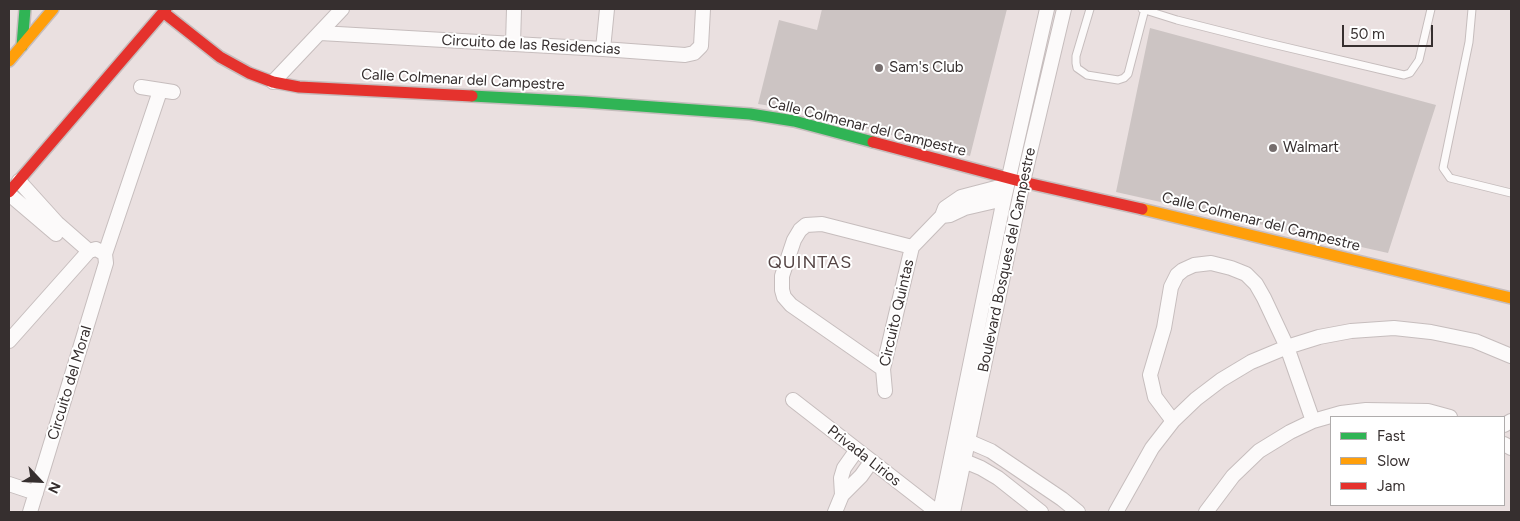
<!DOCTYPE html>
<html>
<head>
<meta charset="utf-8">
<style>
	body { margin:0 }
	#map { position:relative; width:1520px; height:521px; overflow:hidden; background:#eae0e0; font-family:Figtree,sans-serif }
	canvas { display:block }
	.frame { position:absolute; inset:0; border:10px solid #362f2f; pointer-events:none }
	.legend { position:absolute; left:1330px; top:416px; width:175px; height:90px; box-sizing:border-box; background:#fff; border:1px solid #afacac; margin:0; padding:6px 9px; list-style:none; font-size:15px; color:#362f2f }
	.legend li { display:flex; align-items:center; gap:10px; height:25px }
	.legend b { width:25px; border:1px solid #afacac }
	.north { position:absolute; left:15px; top:456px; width:50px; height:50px; -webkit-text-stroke:4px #fff; paint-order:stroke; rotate:115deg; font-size:14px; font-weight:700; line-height:20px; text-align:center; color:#362f2f }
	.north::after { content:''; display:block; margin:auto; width:18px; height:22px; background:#362f2f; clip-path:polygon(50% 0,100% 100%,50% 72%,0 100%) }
	.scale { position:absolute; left:1342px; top:25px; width:91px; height:22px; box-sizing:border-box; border:2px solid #362f2f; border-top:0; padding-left:6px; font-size:15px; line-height:18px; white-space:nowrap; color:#362f2f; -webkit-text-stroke:4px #fff; paint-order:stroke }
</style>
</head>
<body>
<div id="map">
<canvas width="1520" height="521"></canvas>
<div class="frame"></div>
<ul class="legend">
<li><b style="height:6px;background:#30b455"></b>Fast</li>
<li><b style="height:6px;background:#ff9f0a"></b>Slow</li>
<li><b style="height:6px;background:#e5322d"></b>Jam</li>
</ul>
<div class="north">N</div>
<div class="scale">50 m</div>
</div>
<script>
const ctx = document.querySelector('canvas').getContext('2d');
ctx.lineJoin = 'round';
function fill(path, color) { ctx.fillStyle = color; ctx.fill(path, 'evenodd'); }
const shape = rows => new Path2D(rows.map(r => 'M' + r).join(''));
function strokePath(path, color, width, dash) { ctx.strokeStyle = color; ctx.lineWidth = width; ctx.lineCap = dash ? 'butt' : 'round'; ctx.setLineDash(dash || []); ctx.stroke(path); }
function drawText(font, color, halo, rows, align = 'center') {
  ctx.font = font + ' Figtree,sans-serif'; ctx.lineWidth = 4; ctx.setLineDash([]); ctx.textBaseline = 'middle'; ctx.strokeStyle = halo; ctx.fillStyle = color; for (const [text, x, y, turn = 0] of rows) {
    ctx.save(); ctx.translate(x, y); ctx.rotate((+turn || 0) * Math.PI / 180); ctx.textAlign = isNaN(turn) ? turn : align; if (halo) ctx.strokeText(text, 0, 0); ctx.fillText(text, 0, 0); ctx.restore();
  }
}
fill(shape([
	[822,9,1007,9,970,156,797,110,758,104,779,20,817,30],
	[1150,28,1436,105,1388,253,1116,192]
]), '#ccc4c3');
const lane = shape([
	[1090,9,1076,56,1076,63,1077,68,1087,75,1118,80,1124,78,1128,74,1145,9],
	[1142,9,1177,20,1264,42,1404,75,1410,73,1419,60,1431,9],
	[1472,9,1469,42,1443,168,1450,178,1511,193]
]);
const street = shape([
	[320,33,603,49,685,55,694,53,701,46,703,9],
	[513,44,514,9],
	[603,49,607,9],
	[273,82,342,9],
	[141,87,173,92],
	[19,181,57,223,89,251],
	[9,194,56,234],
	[942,216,950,215,965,208,1004,199],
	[9,341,89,251,96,249,105,254],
	[883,369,791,305,784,297,782,290,782,276,794,240,800,230,806,225,822,224,912,247],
	[885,391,883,369,912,247,942,216,945,208,961,197,1007,185],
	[793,400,937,512],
	[1173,421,1155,397,1150,375,1164,328,1171,287,1177,275,1183,270,1194,265,1211,263,1231,268,1246,274,1256,284,1264,298,1287,347,1313,421],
	[1504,425,1511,421],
	[961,438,991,451,1062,499,1078,512],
	[1504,444,1511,448],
	[957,458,981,468,998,478,1041,512],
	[9,484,36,493],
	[842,495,841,478,844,468,856,451],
	[30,512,106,263,105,254,160,91],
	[835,512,842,495,861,476,871,462],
	[940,512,1004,199,1047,9],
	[953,512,1023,182,1064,9],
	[1116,512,1152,448,1173,421,1196,399,1221,380,1251,362,1287,347,1319,337,1351,331,1394,328,1431,332,1475,341,1511,356],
	[1206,512,1233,476,1259,451,1290,432,1313,421,1341,413,1366,410,1428,411,1450,417]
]);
const fast = shape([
	[22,46,25,9],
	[472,96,585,102,750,114,794,121,873,142]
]);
const slow = shape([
	[9,61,53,9],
	[1142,209,1511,298]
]);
const jam = shape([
	[163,12,220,57,249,73,273,82,299,87,472,96],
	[873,142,1023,182,1142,209],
	[9,192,166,9]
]);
strokePath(lane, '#c6bdbd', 9);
strokePath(street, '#c6bdbd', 16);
strokePath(fast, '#c6bdbd', 14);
strokePath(slow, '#c6bdbd', 14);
strokePath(jam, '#c6bdbd', 14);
strokePath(lane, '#fcfafa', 7);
strokePath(street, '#fcfafa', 14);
strokePath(fast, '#30b455', 11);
strokePath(slow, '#ff9f0a', 11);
strokePath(jam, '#e5322d', 11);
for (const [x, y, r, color] of [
	[879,68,5,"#756d6d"],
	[1273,148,5,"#756d6d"]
]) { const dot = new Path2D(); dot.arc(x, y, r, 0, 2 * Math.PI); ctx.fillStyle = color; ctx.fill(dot); strokePath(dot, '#fff', 2); }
drawText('15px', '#362f2f', '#fff', [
	["Circuito de las Residencias",531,45,3],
	["Calle Colmenar del Campestre",463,80,3],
	["Calle Colmenar del Campestre",867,127,14],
	["Calle Colmenar del Campestre",1261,222,14],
	["Boulevard Bosques del Campestre",1007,260,-78],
	["Circuito Quintas",897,313,-77],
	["Circuito del Moral",70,383,-73],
	["Privada Lirios",864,456,38]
]);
drawText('15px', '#362f2f', '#fff', [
	["Sam's Club",889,68],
	["Walmart",1283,148]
], 'left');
ctx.letterSpacing = '1px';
drawText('18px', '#554545', '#fff', [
	["QUINTAS",810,263]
]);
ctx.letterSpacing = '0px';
</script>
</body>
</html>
